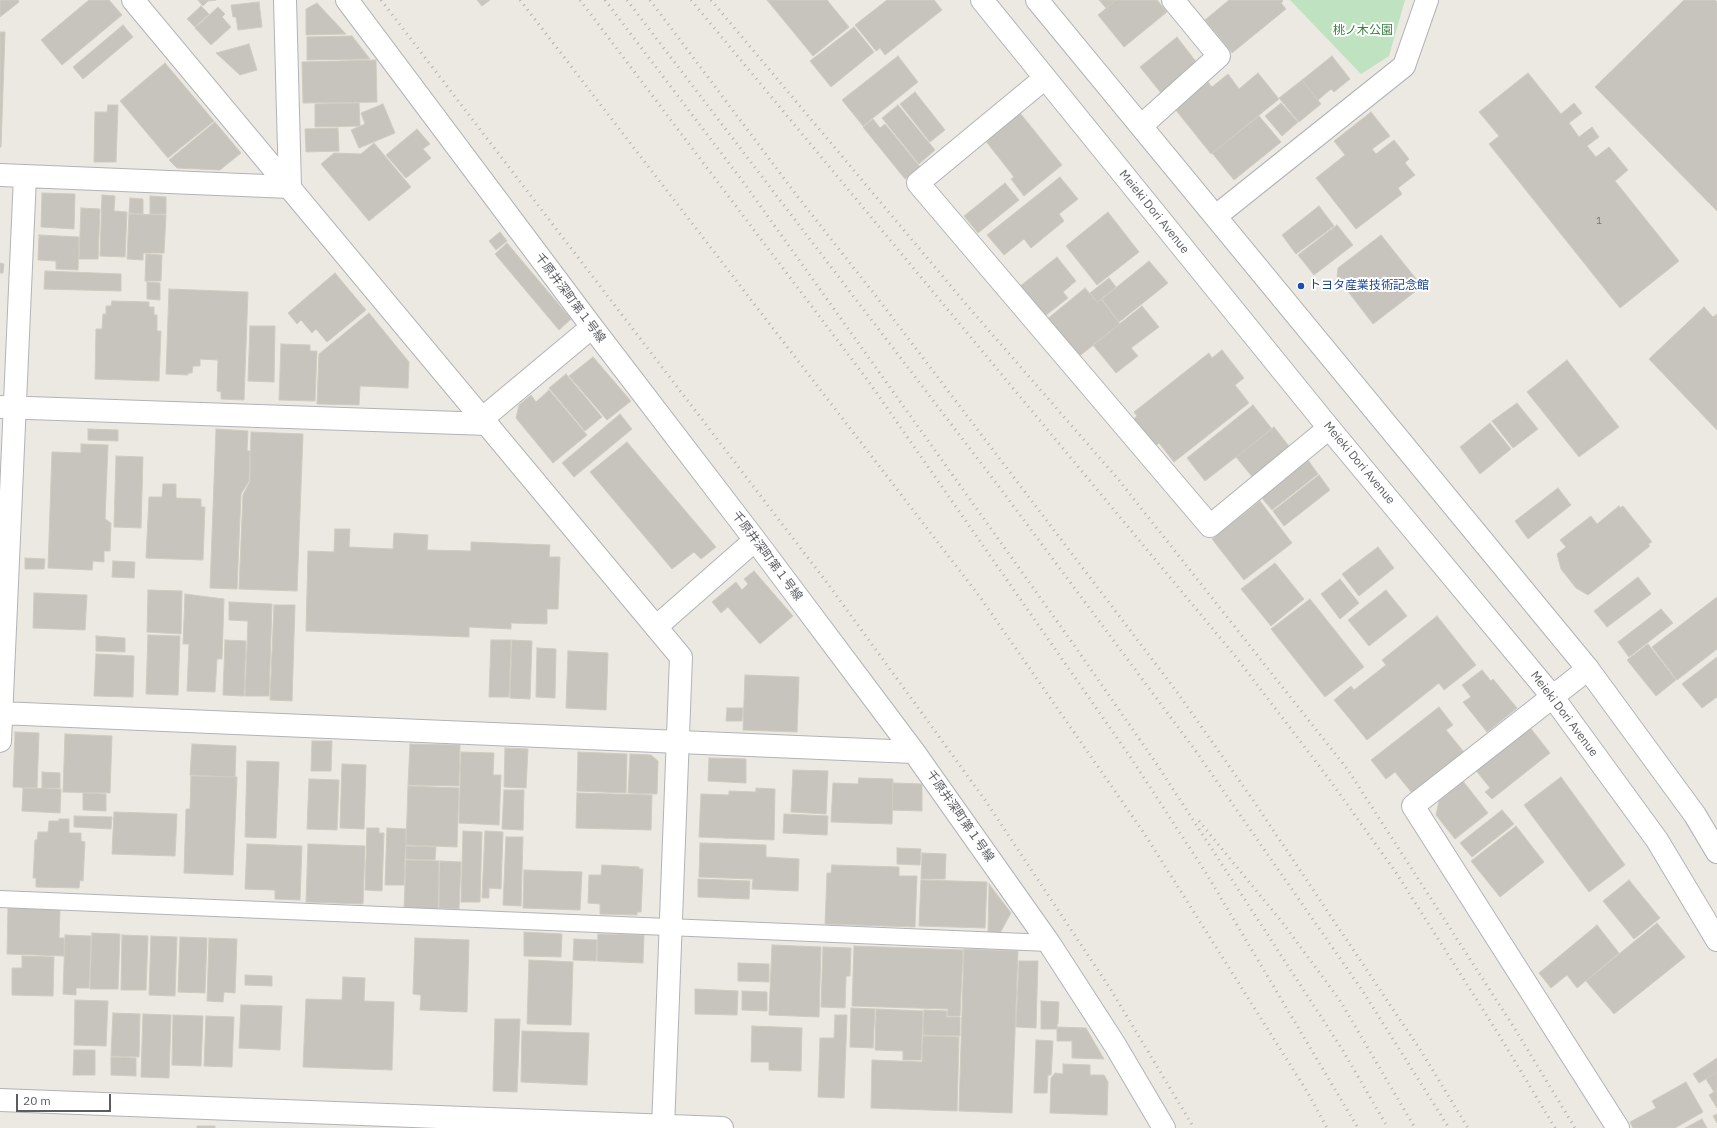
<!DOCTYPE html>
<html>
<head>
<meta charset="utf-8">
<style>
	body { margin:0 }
	#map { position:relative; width:1717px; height:1128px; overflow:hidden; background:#ebe9e1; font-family:"IBM Plex Sans",sans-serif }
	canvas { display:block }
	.scale { position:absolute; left:16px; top:1094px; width:95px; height:18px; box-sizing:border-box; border:2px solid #5a5c61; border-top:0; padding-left:5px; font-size:12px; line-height:14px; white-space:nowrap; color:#5a5c61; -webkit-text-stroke:3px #fff; paint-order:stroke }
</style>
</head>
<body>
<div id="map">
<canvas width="1717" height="1128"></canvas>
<div class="scale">20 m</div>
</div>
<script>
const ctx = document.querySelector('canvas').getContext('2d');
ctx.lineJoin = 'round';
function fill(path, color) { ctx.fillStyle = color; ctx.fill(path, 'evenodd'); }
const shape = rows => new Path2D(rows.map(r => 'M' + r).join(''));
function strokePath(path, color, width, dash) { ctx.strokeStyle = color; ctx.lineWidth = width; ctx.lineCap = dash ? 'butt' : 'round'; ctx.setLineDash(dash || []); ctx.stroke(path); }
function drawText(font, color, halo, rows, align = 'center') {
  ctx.font = font + ' "IBM Plex Sans","Noto Sans JP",sans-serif'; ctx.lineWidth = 4; ctx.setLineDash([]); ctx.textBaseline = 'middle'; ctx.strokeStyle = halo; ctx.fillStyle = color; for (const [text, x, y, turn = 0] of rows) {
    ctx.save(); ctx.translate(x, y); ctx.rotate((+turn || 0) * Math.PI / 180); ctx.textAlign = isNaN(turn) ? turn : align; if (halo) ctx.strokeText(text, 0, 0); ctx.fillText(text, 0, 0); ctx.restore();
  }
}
fill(shape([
	[1290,0,1405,0,1389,56,1361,74]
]), '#bfe2c0');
const building = shape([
	[0,0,18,0,19,2,0,17,0,0],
	[89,0,109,0,122,15,62,65,41,40,89,0],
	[198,0,216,0,208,1,203,6,198,0],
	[477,0,490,0,482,6,477,0],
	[767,0,827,0,849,27,813,56,767,0],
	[887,0,934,0,942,10,885,55,880,48,876,51,855,25,887,0],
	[1099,0,1116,0,1106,8,1099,0],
	[1116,0,1157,0,1167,12,1124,47,1098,15,1116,0],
	[1229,0,1282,0,1283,1,1281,3,1286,9,1232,53,1205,20,1229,0],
	[1684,0,1715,0,1717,2,1717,211,1595,87,1684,0],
	[259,2,262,27,238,30,236,17,233,17,231,5,259,2],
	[317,3,346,34,306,35,306,9,317,3],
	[201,6,209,14,195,27,187,19,201,6],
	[218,7,225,14,222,17,231,27,211,45,195,28,218,7],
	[123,25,133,37,83,79,73,67,123,25],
	[854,27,874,52,831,87,810,61,854,27],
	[0,32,5,32,1,147,0,147,0,32],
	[352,36,370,59,307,60,307,37,352,36],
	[1177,37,1197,63,1161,93,1140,67,1177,37],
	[249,44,257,70,240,75,216,53,249,44],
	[898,56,918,82,863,126,842,100,898,56],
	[1332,56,1350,79,1334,92,1331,89,1318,100,1302,80,1332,56],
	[376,60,377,102,303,103,302,62,376,60],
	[165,63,214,121,168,158,120,101,165,63],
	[1258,73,1279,99,1211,154,1175,109,1208,82,1212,87,1228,74,1239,89,1258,73],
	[1528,73,1561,114,1574,103,1582,113,1569,123,1579,137,1592,127,1599,137,1587,146,1596,157,1609,147,1628,170,1615,181,1679,261,1620,308,1489,144,1499,136,1479,112,1528,73],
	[1302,80,1321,104,1299,122,1279,98,1302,80],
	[915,92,945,130,930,142,900,104,915,92],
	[359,103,360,126,315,127,315,104,359,103],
	[1281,103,1298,122,1282,136,1265,116,1281,103],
	[383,104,395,133,359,148,351,130,365,124,361,113,383,104],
	[108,105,118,105,116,162,94,162,95,112,107,112,108,105],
	[898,105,935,150,919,164,882,118,898,105],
	[1371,112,1390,136,1372,149,1376,154,1394,140,1409,159,1405,163,1415,175,1398,188,1402,194,1356,229,1316,178,1345,155,1334,141,1371,112],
	[1020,113,1062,165,1024,196,1011,179,1014,177,985,140,1020,113],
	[1259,116,1281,142,1234,180,1212,153,1259,116],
	[873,119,880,128,885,124,921,168,905,179,863,127,873,119],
	[215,122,241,153,220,170,177,168,169,160,215,122],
	[338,128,339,151,306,152,305,129,338,128],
	[417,129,430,144,423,149,431,158,406,178,386,155,417,129],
	[374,143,411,187,369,221,321,164,334,153,361,154,374,143],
	[1060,177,1078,199,1059,214,1064,221,1031,248,1024,239,1004,255,987,235,1060,177],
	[1005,183,1019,200,978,233,964,216,1005,183],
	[42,193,75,194,74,229,41,227,42,193],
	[102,195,115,196,114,211,127,212,125,257,100,256,102,195],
	[150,196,166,197,166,214,150,214,150,196],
	[130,198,143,199,143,214,129,213,130,198],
	[1319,206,1334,226,1296,254,1282,235,1319,206],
	[81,208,100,209,98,259,79,259,81,208],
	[1108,212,1139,252,1097,285,1066,246,1108,212],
	[129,214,166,215,164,253,143,253,143,260,127,259,129,214],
	[1337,225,1353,245,1314,275,1298,255,1337,225],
	[500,232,507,241,496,250,489,241,500,232],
	[39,235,79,237,78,270,56,269,56,261,38,260,39,235],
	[1381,235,1417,280,1411,284,1416,291,1373,324,1337,277,1338,268,1381,235],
	[507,243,571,319,559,330,495,254,507,243],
	[146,254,162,255,161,281,145,281,146,254],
	[1057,257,1076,281,1063,292,1068,298,1045,316,1041,310,1039,312,1019,287,1057,257],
	[1149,261,1168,283,1119,322,1102,299,1149,261],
	[0,263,4,264,3,273,0,273,0,263],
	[45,271,121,274,121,291,44,289,45,271],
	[335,273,366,310,327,342,316,329,312,333,301,320,297,324,288,313,335,273],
	[1109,278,1116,287,1097,302,1090,293,1109,278],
	[147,282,160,283,160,300,147,299,147,282],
	[1085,288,1097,302,1101,299,1120,324,1077,358,1046,320,1085,288],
	[169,289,248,292,244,400,221,399,221,392,217,391,218,360,200,359,200,366,193,366,192,373,188,373,188,375,166,374,169,289],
	[112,301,149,302,149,307,154,307,154,315,157,315,157,331,161,331,159,381,95,379,96,329,102,329,103,314,106,314,106,306,111,306,112,301],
	[1142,306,1159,327,1131,348,1138,356,1116,373,1093,345,1142,306],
	[1704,307,1713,317,1717,314,1717,430,1649,359,1704,307],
	[369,313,409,362,408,388,360,386,359,405,317,404,319,354,369,313],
	[250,326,275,326,274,382,248,381,250,326],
	[281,344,310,345,310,351,317,351,315,401,279,400,281,344],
	[1222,350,1244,378,1235,385,1249,403,1174,462,1159,443,1152,449,1130,422,1137,416,1134,412,1209,353,1212,358,1222,350],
	[593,357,631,401,607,420,569,376,593,357],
	[1567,360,1619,427,1579,457,1527,392,1567,360],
	[566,374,602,417,585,431,549,388,566,374],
	[549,390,587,435,553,463,516,418,519,405,531,395,536,402,549,390],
	[1517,403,1538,429,1513,448,1492,421,1517,403],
	[1253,405,1272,429,1205,481,1187,458,1253,405],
	[620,414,632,429,574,477,562,463,620,414],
	[1490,423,1511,449,1480,474,1460,447,1490,423],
	[1274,427,1292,450,1254,479,1236,457,1274,427],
	[88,429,118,430,118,441,88,440,88,429],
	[216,429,248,431,247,451,250,451,249,481,241,494,237,589,210,588,216,429],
	[251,432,303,434,297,591,239,589,243,495,250,481,251,432],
	[627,442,716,547,701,559,694,552,672,569,590,472,627,442],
	[81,444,108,445,105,519,111,523,110,551,104,551,104,562,93,561,92,570,48,568,52,452,81,453,81,444],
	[116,456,143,457,141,528,114,527,116,456],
	[1308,460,1318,474,1272,510,1261,497,1308,460],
	[1319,475,1330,490,1284,526,1273,511,1319,475],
	[163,484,176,484,176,498,201,499,201,507,205,507,203,560,146,558,149,497,162,497,163,484],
	[1558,488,1571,505,1528,539,1515,521,1558,488],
	[1260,501,1292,543,1244,580,1212,539,1260,501],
	[1619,506,1620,508,1623,506,1652,542,1648,544,1650,546,1588,595,1576,588,1561,569,1557,554,1566,547,1560,540,1591,516,1597,524,1619,506],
	[335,529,350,529,349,547,393,549,394,533,428,535,427,550,471,551,471,542,550,545,549,557,560,557,558,609,547,609,547,624,511,623,511,629,469,627,469,637,306,631,308,551,334,552,335,529],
	[1378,547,1394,568,1359,596,1342,574,1378,547],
	[25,558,45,559,44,569,25,569,25,558],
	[113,561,135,562,134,578,112,577,113,561],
	[1275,563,1304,599,1271,626,1241,589,1275,563],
	[754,571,793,616,760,644,728,607,721,613,712,602,736,582,742,590,748,584,744,579,754,571],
	[1638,577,1651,594,1607,627,1594,611,1638,577],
	[1340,579,1359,603,1340,619,1321,594,1340,579],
	[148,590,182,591,181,634,147,632,148,590],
	[1386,590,1407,616,1369,646,1348,620,1386,590],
	[34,593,87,595,85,630,33,628,34,593],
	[185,594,224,599,222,659,217,659,215,692,187,691,189,644,183,644,185,594],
	[1717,597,1717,649,1677,680,1652,647,1717,597],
	[1310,599,1364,667,1325,697,1271,629,1310,599],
	[229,602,272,604,269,696,245,696,248,621,229,620,229,602],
	[274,605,295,605,292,701,270,700,274,605],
	[1661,609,1673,623,1629,657,1618,642,1661,609],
	[1437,616,1476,665,1444,690,1439,683,1367,740,1334,700,1351,686,1354,690,1386,665,1382,660,1437,616],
	[148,635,180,636,178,695,146,694,148,635],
	[96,636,125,638,125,652,96,651,96,636],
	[225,640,246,641,244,696,223,695,225,640],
	[491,640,511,640,509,697,489,697,491,640],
	[512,640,532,641,530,699,510,698,512,640],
	[1648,644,1676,680,1656,696,1627,660,1648,644],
	[537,648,556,649,555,698,536,697,537,648],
	[568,651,608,653,606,710,566,708,568,651],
	[96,654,134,656,133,697,94,696,96,654],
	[1717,657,1717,697,1702,708,1682,684,1717,657],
	[1482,670,1491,681,1493,679,1517,708,1487,732,1463,702,1471,697,1462,685,1482,670],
	[745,675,799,677,797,732,743,730,745,675],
	[1439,707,1453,725,1446,730,1464,752,1412,793,1395,772,1386,779,1371,760,1439,707],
	[727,708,743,708,742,721,726,721,727,708],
	[1528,725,1550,753,1492,799,1485,792,1490,788,1474,768,1528,725],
	[15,732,39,733,37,788,13,787,15,732],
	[65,734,112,736,110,793,63,792,65,734],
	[312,741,332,741,331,771,311,771,312,741],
	[192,744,236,746,235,777,190,775,192,744],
	[410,744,460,745,459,786,408,785,410,744],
	[505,748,528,749,526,788,504,787,505,748],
	[461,752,494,753,493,775,501,775,499,825,459,823,461,752],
	[578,752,627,754,626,793,577,791,578,752],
	[630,754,651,755,658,761,657,794,628,793,630,754],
	[709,758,746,759,746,783,708,781,709,758],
	[247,761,279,762,276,838,245,837,247,761],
	[342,764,366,765,364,829,340,828,342,764],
	[793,770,828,771,826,814,791,812,793,770],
	[42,772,60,773,60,788,42,788,42,772],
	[191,776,237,777,233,875,184,873,186,809,190,809,191,776],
	[1561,777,1625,865,1589,892,1524,805,1561,777],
	[859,778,893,779,892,824,831,822,833,783,858,784,859,778],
	[309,779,339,780,337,830,307,829,309,779],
	[1463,781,1488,813,1455,839,1436,815,1439,801,1463,781],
	[893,783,922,784,922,811,892,810,893,783],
	[408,786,459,788,457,847,406,845,408,786],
	[23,788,61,789,60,813,22,811,23,788],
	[756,788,775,789,774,840,699,837,701,794,729,795,729,791,756,792,756,788],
	[504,790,524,790,523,830,502,829,504,790],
	[83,793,106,794,106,811,83,810,83,793],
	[577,793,652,795,651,830,576,828,577,793],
	[1502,810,1514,824,1472,857,1460,843,1502,810],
	[114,812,177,814,175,856,112,854,114,812],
	[784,814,828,816,827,835,783,833,784,814],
	[74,816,112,817,111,829,74,827,74,816],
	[59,819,69,819,69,833,81,833,81,841,85,842,83,881,80,880,79,888,36,887,36,878,33,878,35,840,37,840,38,832,48,832,49,821,59,821,59,819],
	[1516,826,1544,862,1500,897,1471,861,1516,826],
	[367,828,379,828,379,833,384,833,382,891,365,890,367,828],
	[387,828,406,829,404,885,385,885,387,828],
	[463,831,482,832,480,902,461,902,463,831],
	[485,831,503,832,501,889,489,888,489,898,482,898,485,831],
	[506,837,523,837,521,906,503,905,506,837],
	[700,843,766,845,766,857,799,859,798,891,752,889,753,879,699,877,700,843],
	[247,844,302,846,300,900,275,899,275,890,245,889,247,844],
	[308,844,365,846,363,904,306,902,308,844],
	[406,846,436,847,435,860,406,859,406,846],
	[897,848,921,849,920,865,897,864,897,848],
	[922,853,946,854,945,879,921,879,922,853],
	[406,860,439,861,438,909,404,908,406,860],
	[440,861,461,862,459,909,439,908,440,861],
	[602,865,639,867,639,869,643,869,641,912,637,912,637,915,600,914,600,904,588,903,589,875,601,875,602,865],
	[832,865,899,867,899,876,917,876,915,927,825,924,827,873,831,873,832,865],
	[524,870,582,872,580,910,523,908,524,870],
	[698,879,750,881,749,899,698,897,698,879],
	[921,880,987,882,985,928,919,926,921,880],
	[1629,880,1660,918,1634,939,1603,901,1629,880],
	[989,884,1011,913,1000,933,988,933,989,884],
	[8,908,60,910,59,938,64,938,64,956,7,954,8,908],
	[1657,923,1685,957,1614,1014,1586,981,1657,923],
	[1597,925,1619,953,1577,988,1567,975,1551,988,1539,973,1597,925],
	[524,932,562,934,561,957,524,956,524,932],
	[92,933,120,934,118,989,90,989,92,933],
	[598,934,644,935,643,963,597,961,598,934],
	[65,935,91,936,89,988,76,988,76,995,63,994,65,935],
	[122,935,148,936,146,990,121,990,122,935],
	[151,936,177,937,175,996,149,995,151,936],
	[180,937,207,938,205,993,178,992,180,937],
	[209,938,237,939,235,993,224,992,223,1002,207,1001,209,938],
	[415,938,469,940,467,1012,420,1010,421,995,413,994,415,938],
	[574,939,597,940,596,961,573,960,574,939],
	[772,945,821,947,819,1017,769,1015,772,945],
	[854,946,963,950,960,1016,947,1016,948,1009,852,1006,854,946],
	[823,947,851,948,850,976,846,976,845,1008,821,1007,823,947],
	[964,949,1018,951,1012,1113,959,1111,964,949],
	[22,956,54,957,53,996,12,995,12,968,22,968,22,956],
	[529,960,573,962,571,1025,527,1024,529,960],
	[1019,961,1038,961,1036,1028,1016,1027,1019,961],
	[738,963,769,964,769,982,738,981,738,963],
	[245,975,272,976,272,986,245,985,245,975],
	[343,977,365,978,364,1001,394,1002,392,1070,303,1067,306,999,342,1000,343,977],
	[695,989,738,991,737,1015,695,1014,695,989],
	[742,991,767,992,767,1011,742,1010,742,991],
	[75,1000,108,1001,106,1046,74,1045,75,1000],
	[1041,1001,1059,1002,1058,1024,1057,1024,1057,1029,1041,1029,1041,1001],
	[241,1005,282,1006,280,1050,239,1048,241,1005],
	[851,1008,875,1009,873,1048,850,1047,851,1008],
	[876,1009,923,1011,921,1060,903,1060,903,1051,875,1050,876,1009],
	[924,1010,947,1011,946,1017,960,1017,960,1036,923,1035,924,1010],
	[113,1013,140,1014,139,1057,111,1056,113,1013],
	[143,1014,171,1015,169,1078,141,1077,143,1014],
	[173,1015,203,1016,201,1066,172,1065,173,1015],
	[835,1015,847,1015,844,1098,818,1097,820,1038,834,1038,835,1015],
	[206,1016,234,1017,232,1067,204,1066,206,1016],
	[495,1019,520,1019,517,1092,493,1091,495,1019],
	[752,1026,802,1028,801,1071,769,1070,769,1062,751,1062,752,1026],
	[1057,1027,1086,1028,1104,1059,1072,1058,1072,1041,1057,1041,1057,1027],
	[522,1031,589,1033,587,1085,521,1082,522,1031],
	[923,1036,959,1037,957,1111,871,1108,872,1060,922,1062,923,1036],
	[1036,1040,1053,1041,1051,1075,1048,1075,1047,1093,1034,1093,1036,1040],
	[74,1050,95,1050,95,1075,73,1075,74,1050],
	[111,1057,136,1058,136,1076,111,1075,111,1057],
	[1717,1058,1717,1072,1699,1083,1693,1074,1717,1058],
	[1063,1064,1090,1065,1090,1075,1104,1075,1108,1082,1107,1115,1050,1113,1051,1078,1055,1073,1063,1074,1063,1064],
	[1717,1072,1717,1091,1714,1092,1706,1079,1717,1072],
	[1686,1082,1703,1112,1675,1128,1633,1128,1630,1122,1656,1108,1652,1101,1686,1082],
	[1717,1090,1717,1108,1709,1095,1717,1090],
	[1717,1114,1717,1123,1713,1116,1717,1114],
	[1702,1119,1707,1128,1685,1128,1702,1119],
	[197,1126,215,1126,215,1128,197,1128,197,1126]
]);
fill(building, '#c7c4be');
strokePath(building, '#cfcbc0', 1);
const service = shape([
	[0,899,1049,943]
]);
const minor = shape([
	[347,0,592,327,755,540,914,752,1049,943,1115,1045,1164,1128],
	[1045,78,918,183,1210,526,1329,428],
	[1141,126,1219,56,1173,0],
	[0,175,290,187,285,0],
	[1216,216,1404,66,1427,0],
	[0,407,488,424],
	[483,418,592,327],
	[656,627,755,540],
	[1588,669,1413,806,1618,1128],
	[0,713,914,752],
	[0,741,25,176]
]);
const tertiary = shape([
	[133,0,681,657,663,1128],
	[982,0,1329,428,1552,696,1657,840,1717,940],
	[1037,0,1588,669,1695,815,1717,852],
	[0,1100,722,1128]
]);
strokePath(service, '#b2b3b8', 18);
strokePath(minor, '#b2b3b8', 24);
strokePath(tertiary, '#b2b3b8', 24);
strokePath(service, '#fff', 16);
strokePath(minor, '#fff', 22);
strokePath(tertiary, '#fff', 22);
strokePath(shape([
	[381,0,828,584,911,698,985,800,1111,990,1194,1128],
	[520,0,980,597,1144,833,1308,1093,1327,1128],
	[580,0,869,382,1131,758,1206,873,1358,1128],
	[605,0,744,183,1074,645,1156,763,1342,1049,1388,1128],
	[627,0,1000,488,1195,750,1362,990,1449,1128],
	[650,0,798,197,879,300,1177,692,1253,800,1421,1051,1468,1128],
	[691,0,1236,657,1329,779,1397,874,1499,1035,1555,1128],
	[711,0,965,303,1118,479,1348,770,1515,1029,1575,1128],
	[1199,821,1282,922,1339,999,1415,1128]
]), '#b0b0b1', 3, [1, 5]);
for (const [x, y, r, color] of [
	[1301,286,4,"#1a4fb4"]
]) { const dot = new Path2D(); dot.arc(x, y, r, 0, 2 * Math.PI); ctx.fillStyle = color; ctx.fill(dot); strokePath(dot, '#fff', 1.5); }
drawText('10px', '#757678', null, [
	["1",1599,221]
]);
drawText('12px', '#3a7f40', '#fff', [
	["桃ノ木公園",1363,31]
]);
drawText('12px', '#5a5c61', '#fff', [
	["Meieki Dori Avenue",1154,212,51],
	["千原井深町第１号線",570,298,53],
	["Meieki Dori Avenue",1359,463,50],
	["千原井深町第１号線",767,556,53],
	["Meieki Dori Avenue",1564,714,53],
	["千原井深町第１号線",960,816,55]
]);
drawText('12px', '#164399', '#fff', [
	["トヨタ産業技術記念館",1309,286]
], 'left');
</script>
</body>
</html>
